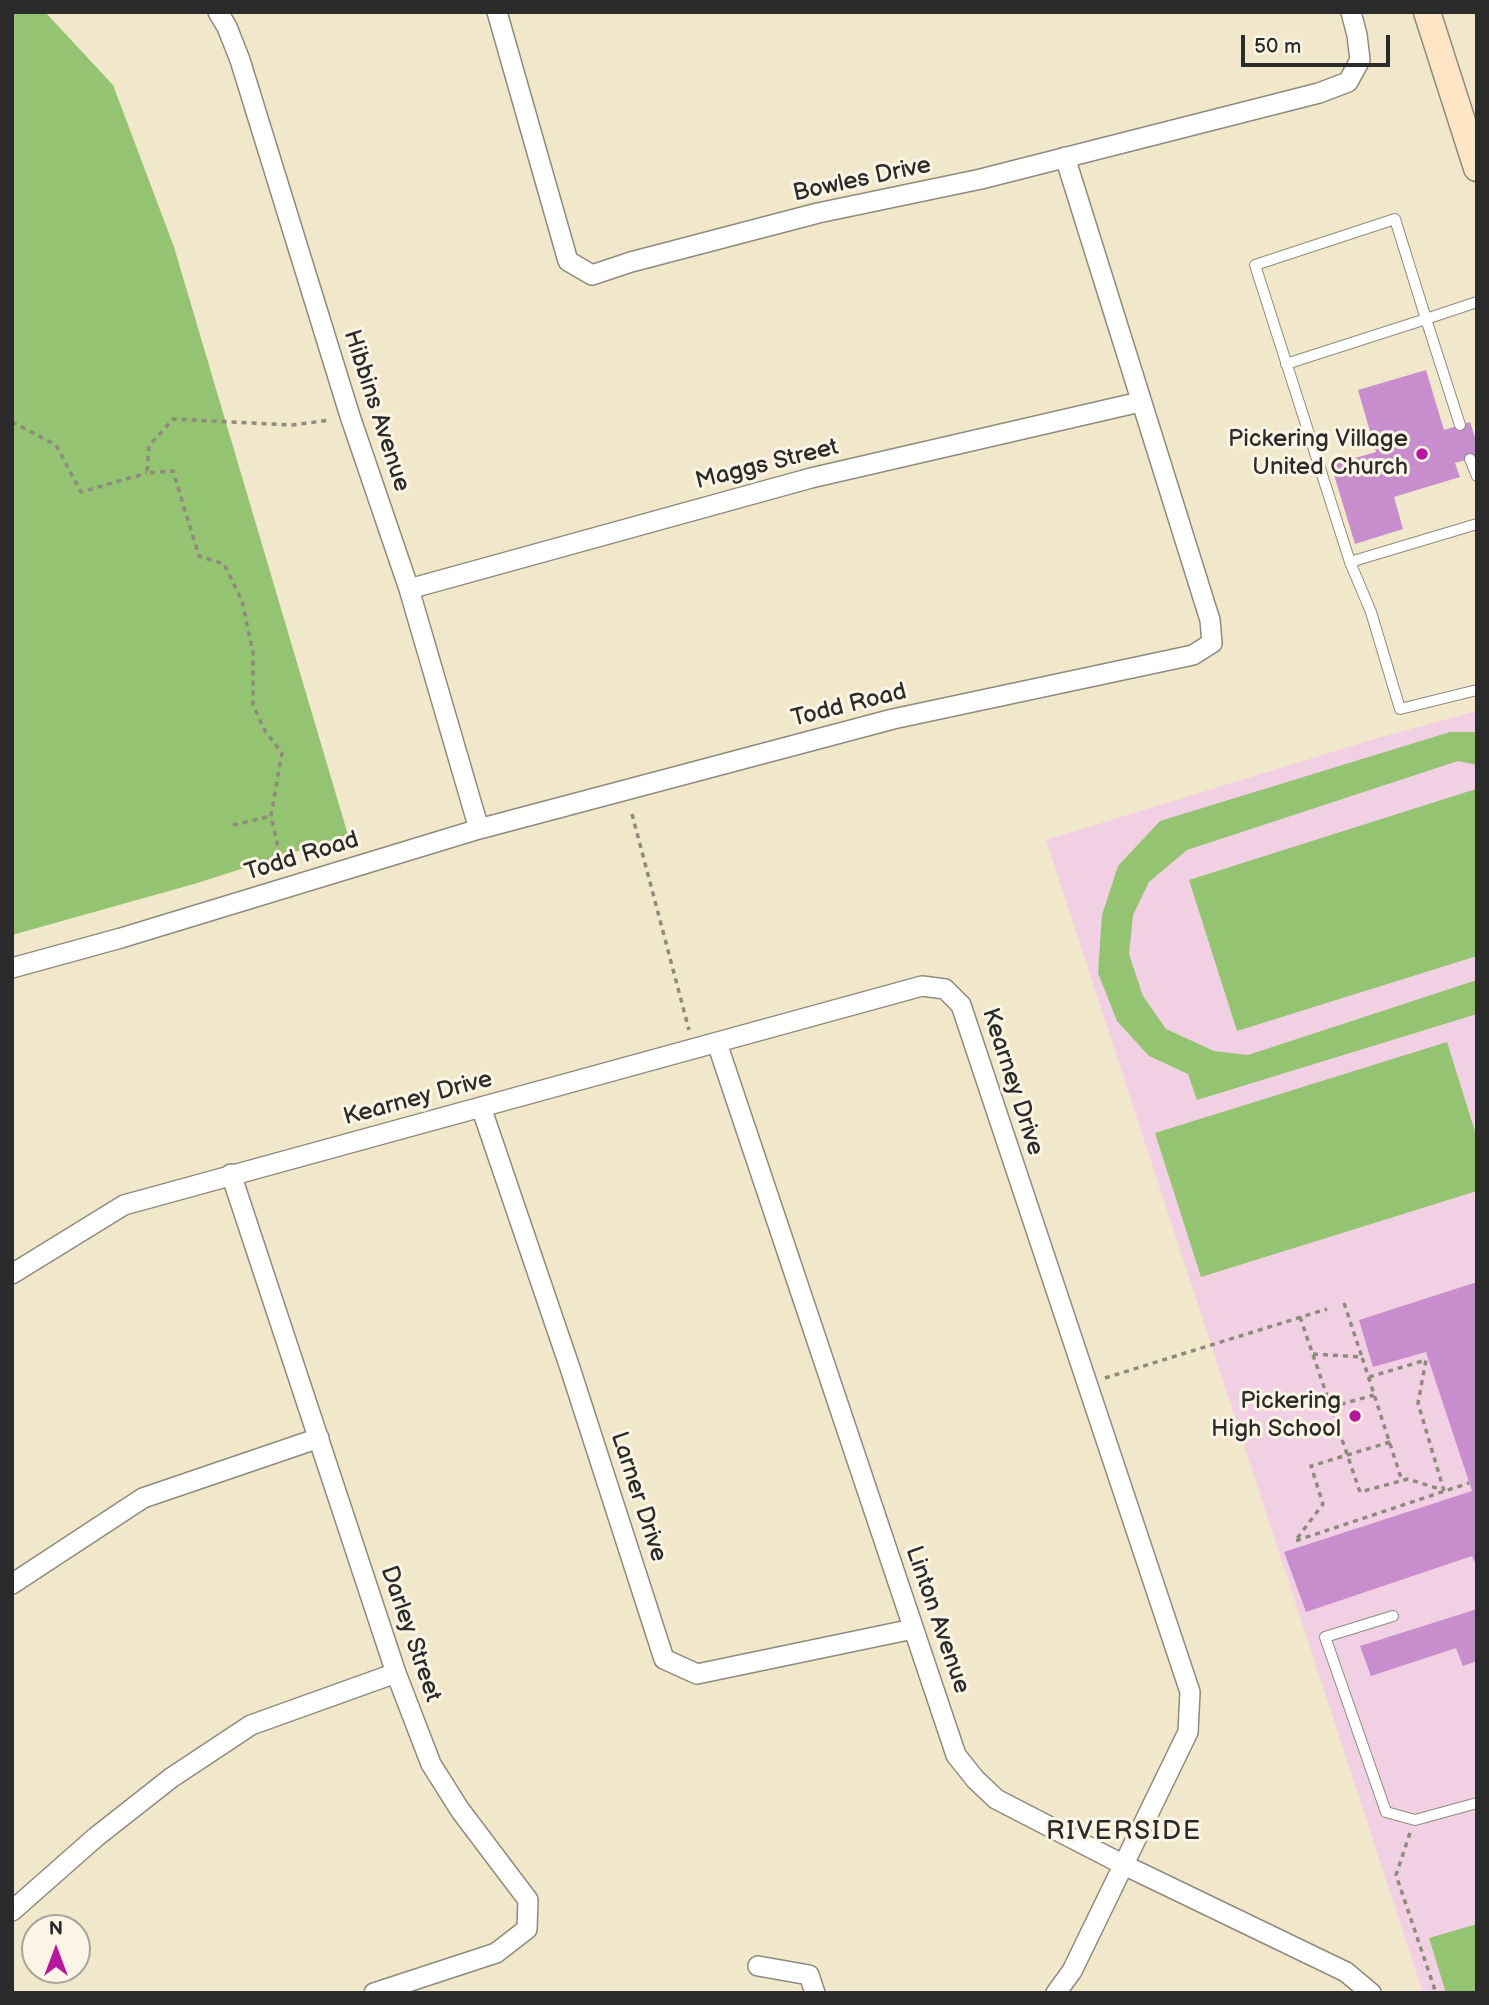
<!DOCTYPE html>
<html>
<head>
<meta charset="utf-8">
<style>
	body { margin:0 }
	#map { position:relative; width:1489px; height:2005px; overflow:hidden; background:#f1e8cc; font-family:"Balsamiq Sans",sans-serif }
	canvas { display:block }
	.frame { position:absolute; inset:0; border:14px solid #2b2b2b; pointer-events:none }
	.north { position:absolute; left:21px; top:1914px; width:70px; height:70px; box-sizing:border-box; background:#fcf5e5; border:2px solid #a8a49b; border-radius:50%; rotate:0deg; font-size:19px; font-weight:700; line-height:28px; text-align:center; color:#2b2b2b }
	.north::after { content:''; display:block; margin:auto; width:24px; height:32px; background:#b5179e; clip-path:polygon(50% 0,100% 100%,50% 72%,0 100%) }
	.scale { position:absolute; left:1241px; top:35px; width:149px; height:32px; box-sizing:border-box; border:4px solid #2b2b2b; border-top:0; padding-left:9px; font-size:21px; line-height:24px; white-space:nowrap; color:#2b2b2b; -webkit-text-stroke:5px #fcf5e5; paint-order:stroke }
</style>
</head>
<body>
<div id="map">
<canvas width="1489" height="2005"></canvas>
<div class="frame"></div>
<div class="north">N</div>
<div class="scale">50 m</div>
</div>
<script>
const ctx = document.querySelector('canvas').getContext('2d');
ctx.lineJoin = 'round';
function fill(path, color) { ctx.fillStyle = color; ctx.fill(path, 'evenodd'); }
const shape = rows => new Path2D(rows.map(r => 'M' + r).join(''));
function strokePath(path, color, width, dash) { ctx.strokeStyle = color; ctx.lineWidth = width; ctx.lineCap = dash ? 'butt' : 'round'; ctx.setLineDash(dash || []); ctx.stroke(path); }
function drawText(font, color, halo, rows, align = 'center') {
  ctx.font = font + ' "Balsamiq Sans",sans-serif'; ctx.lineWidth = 6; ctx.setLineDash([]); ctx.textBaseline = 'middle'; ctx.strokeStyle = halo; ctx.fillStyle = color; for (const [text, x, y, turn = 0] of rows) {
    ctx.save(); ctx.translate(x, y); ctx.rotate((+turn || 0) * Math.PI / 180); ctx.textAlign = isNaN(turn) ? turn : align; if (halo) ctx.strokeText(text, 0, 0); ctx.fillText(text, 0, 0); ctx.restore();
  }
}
fill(shape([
	[1477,711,1477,1993,1423,1993,1046,840,1381,737]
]), '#f1d0e3');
fill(shape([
	[12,12,45,12,113,85,174,247,348,835,194,884,12,935],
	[1450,732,1477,732,1477,765,1458,761,1187,850,1149,882,1133,915,1129,954,1143,996,1166,1029,1214,1051,1248,1055,1477,980,1477,1014,1197,1100,1188,1074,1149,1056,1117,1021,1098,973,1102,915,1118,866,1160,821],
	[1476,789,1477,956,1237,1031,1189,880],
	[1447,1042,1477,1138,1477,1191,1201,1277,1155,1133],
	[1477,1924,1477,1993,1446,1993,1429,1938]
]), '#94c371');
fill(shape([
	[1426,370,1444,430,1470,422,1477,444,1477,457,1455,463,1460,477,1394,497,1403,529,1355,544,1331,465,1376,452,1358,390],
	[1477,1282,1477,1567,1472,1556,1306,1612,1284,1552,1472,1491,1426,1352,1373,1367,1359,1320],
	[1477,1609,1477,1661,1463,1666,1456,1648,1371,1676,1360,1646]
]), '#c88dcc');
const lane = shape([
	[1477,302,1426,319,1395,219,1255,265,1350,562,1477,524],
	[1286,364,1426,319,1460,425],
	[1470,459,1477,476],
	[1350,562,1371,612,1400,709,1477,690],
	[1393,1616,1325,1637,1386,1812,1415,1820,1477,1803]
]);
const street = shape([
	[218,12,227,27,240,60,350,416,409,589,479,829],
	[497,12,568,261,592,275,631,262,818,213,981,179,1319,93,1348,82,1360,60,1357,35,1351,12],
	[409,589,811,478,1140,402],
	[12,968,121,938,479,829,893,719,1193,655,1212,643,1210,620,1065,157],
	[717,1043,956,1755,975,1779,996,1799,1122,1864,1346,1972,1371,1993],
	[481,1107,570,1368,664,1659,697,1674,913,1629],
	[231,1174,396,1673,431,1764,460,1810,528,1900,527,1929,496,1953,374,1993],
	[12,1274,124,1205,922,986,945,989,961,1005,1190,1692,1188,1732,1072,1971,1056,1993],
	[12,1584,143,1498,319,1438],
	[12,1911,96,1837,171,1778,251,1725,396,1673],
	[758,1966,809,1975,815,1993]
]);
const secondary = shape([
	[1427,12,1477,168]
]);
strokePath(lane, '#8e8a7c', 12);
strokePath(street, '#8e8a7c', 22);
strokePath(secondary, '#8e8a7c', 29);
strokePath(shape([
	[12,422,56,445,81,492,147,473],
	[632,814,689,1030],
	[233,825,271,816],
	[282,865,271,816,282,753,265,731,253,705,253,653,242,601,224,564,199,556,173,471,147,473,149,446,173,419,292,425,331,420],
	[1344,1303,1362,1357],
	[1300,1317,1360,1492,1408,1479,1443,1490],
	[1313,1354,1362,1357,1402,1481],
	[1369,1377,1426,1360,1418,1403,1444,1491],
	[1105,1378,1327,1309],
	[1331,1407,1374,1395],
	[1390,1442,1311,1466,1323,1504,1295,1541,1469,1483],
	[1410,1833,1396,1875,1436,1993]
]), '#8e8a7c', 3.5, [5, 5]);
strokePath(lane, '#fff', 10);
strokePath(street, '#fff', 19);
strokePath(secondary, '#fde5c5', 26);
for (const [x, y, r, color] of [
	[1422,454,7,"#b5179e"],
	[1355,1416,7,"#b5179e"]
]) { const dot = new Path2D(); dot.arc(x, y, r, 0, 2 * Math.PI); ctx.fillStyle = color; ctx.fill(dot); strokePath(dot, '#fcf5e5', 2.5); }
drawText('24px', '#2b2b2b', '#fcf5e5', [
	["Bowles Drive",862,180,-12],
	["Hibbins Avenue",376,411,72],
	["Maggs Street",767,465,-14],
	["Todd Road",849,706,-14],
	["Todd Road",302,857,-17],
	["Kearney Drive",1012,1082,72],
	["Kearney Drive",418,1099,-15],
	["Larner Drive",638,1497,72],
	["Linton Avenue",937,1620,71],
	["Darley Street",410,1634,71]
]);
drawText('24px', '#2b2b2b', '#fcf5e5', [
	["Pickering Village",1408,440],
	["United Church",1408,468],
	["Pickering",1341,1402],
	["High School",1341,1430]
], 'right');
ctx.letterSpacing = '2px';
drawText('26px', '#2b2b2b', '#fcf5e5', [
	["RIVERSIDE",1124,1832]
]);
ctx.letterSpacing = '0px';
</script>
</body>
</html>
